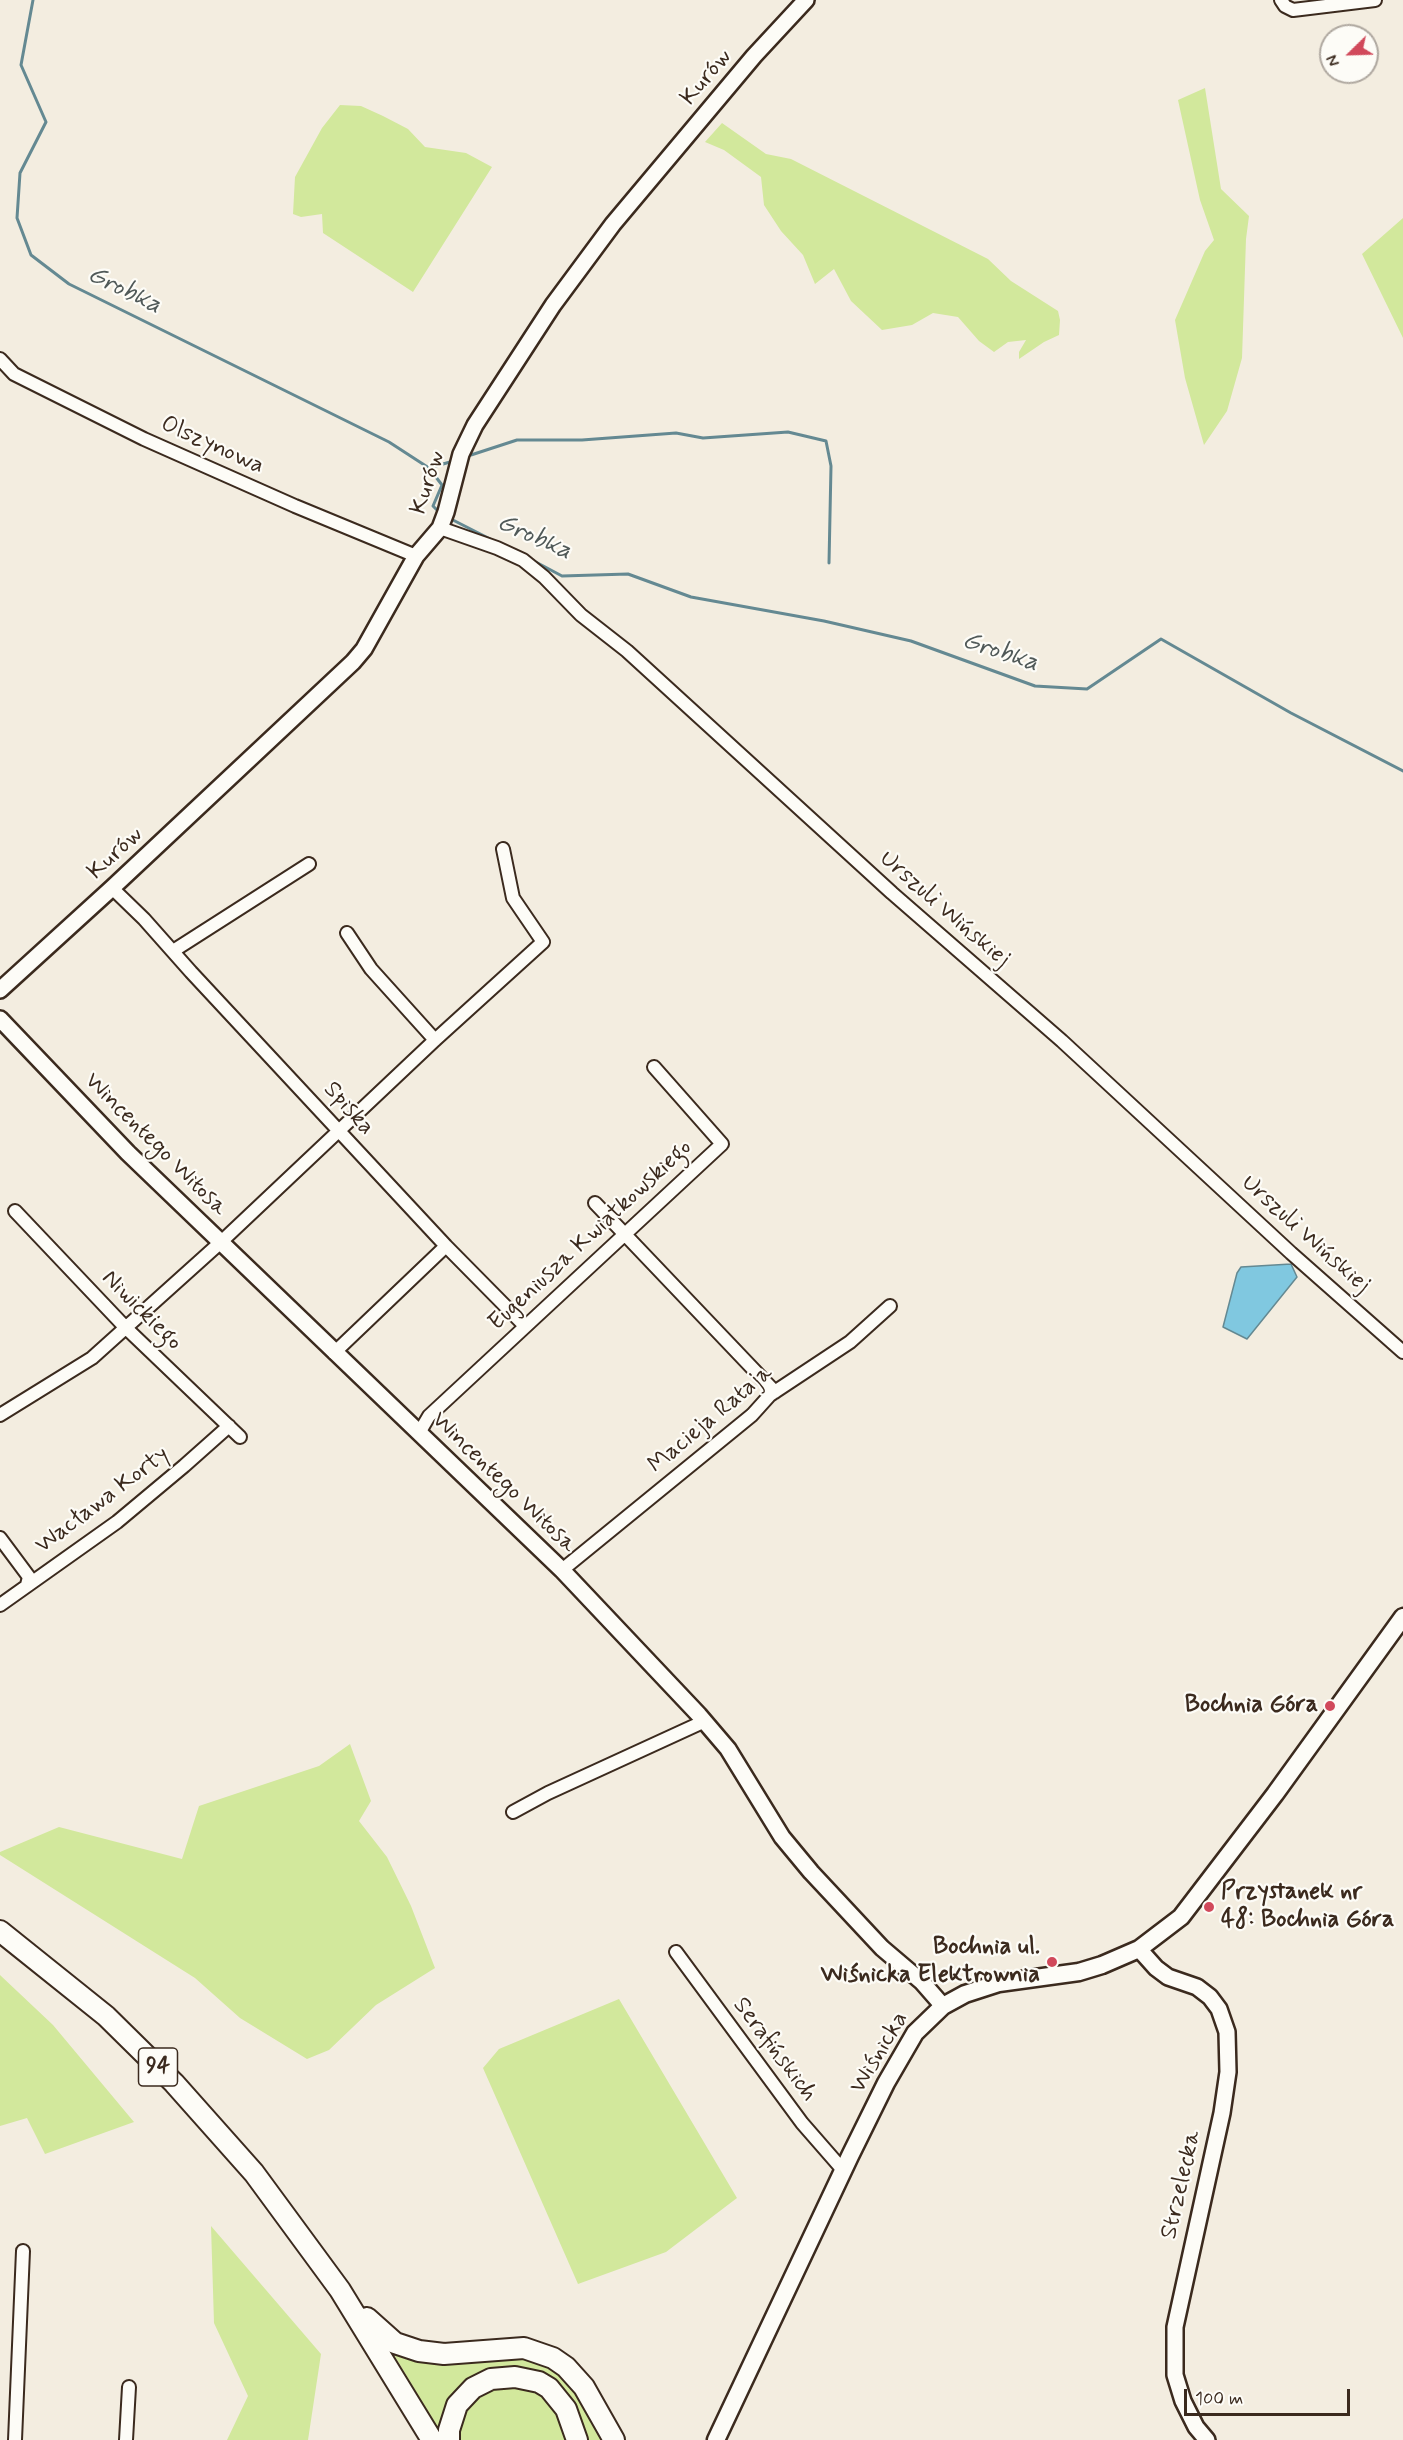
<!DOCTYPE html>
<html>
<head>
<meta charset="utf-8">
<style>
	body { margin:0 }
	#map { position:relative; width:1403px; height:2440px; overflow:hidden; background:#f3ede0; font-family:Mynerve,sans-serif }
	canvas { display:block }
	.north { position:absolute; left:1319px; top:24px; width:60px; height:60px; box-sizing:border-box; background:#fdfcf7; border:2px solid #afa8a0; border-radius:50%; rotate:247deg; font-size:16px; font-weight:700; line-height:24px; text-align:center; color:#3b2a1e }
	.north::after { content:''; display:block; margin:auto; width:21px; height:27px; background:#d1495b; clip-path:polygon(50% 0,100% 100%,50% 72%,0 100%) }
	.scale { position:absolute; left:1184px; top:2389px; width:166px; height:27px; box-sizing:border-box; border:3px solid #3b2a1e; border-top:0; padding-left:8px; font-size:18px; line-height:21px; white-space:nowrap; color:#3b2a1e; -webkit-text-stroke:4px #fdfcf7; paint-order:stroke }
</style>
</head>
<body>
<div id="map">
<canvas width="1403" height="2440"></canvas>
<div class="north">N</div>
<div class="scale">100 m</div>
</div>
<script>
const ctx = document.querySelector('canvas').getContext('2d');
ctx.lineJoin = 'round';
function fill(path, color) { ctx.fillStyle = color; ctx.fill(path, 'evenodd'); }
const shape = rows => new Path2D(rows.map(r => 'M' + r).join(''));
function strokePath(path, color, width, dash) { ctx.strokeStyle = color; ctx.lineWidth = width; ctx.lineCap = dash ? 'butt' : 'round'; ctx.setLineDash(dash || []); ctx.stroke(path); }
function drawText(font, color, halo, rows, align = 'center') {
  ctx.font = font + ' Mynerve,sans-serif'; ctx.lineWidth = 4.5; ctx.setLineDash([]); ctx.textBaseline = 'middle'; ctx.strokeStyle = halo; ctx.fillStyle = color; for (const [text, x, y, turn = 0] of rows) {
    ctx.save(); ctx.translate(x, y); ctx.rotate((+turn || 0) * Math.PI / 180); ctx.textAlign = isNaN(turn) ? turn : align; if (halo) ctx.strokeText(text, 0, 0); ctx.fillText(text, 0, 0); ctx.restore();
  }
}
fill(shape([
	[1205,88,1221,189,1249,216,1246,239,1242,358,1227,411,1204,445,1185,378,1175,320,1205,251,1214,240,1200,200,1178,100],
	[340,105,361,106,383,116,408,129,425,147,466,153,492,167,413,292,323,233,322,214,301,217,293,214,295,177,322,128],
	[722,123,766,154,791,159,988,259,1011,281,1058,311,1060,320,1059,335,1044,342,1019,359,1019,352,1026,340,1008,342,994,352,979,341,958,317,933,313,912,325,882,330,851,301,834,269,815,284,803,255,781,231,764,205,761,177,724,150,705,142],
	[1403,218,1403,338,1362,254],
	[350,1744,371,1801,359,1821,387,1857,411,1906,435,1968,376,2005,329,2050,307,2059,240,2018,195,1978,0,1855,0,1852,59,1827,182,1859,199,1806,319,1766],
	[0,1975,53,2025,134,2122,45,2154,27,2118,0,2126],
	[619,1999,737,2198,666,2252,578,2284,483,2068,499,2049],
	[211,2226,321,2354,308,2440,227,2440,248,2396,214,2323],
	[388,2345,517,2353,563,2372,608,2440,585,2440,576,2416,500,2369,442,2435],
	[515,2380,556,2401,569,2440,457,2440,459,2418,480,2391]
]), '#d2e89c');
const water = shape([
	[1291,1264,1297,1277,1247,1339,1223,1327,1237,1273,1241,1267,1291,1264]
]);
fill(water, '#80c8e0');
strokePath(water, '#648992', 1.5);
strokePath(shape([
	[33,0,21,65,46,122,20,173,17,218,31,255,69,284,389,442,429,468,442,485,433,506,440,513],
	[471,455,517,440,582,440,676,433,703,438,788,432,826,441,831,466,829,563],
	[429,468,450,462],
	[449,518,496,542],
	[532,560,562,576,628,574,691,597,824,621,911,641,1035,686,1087,689,1161,639,1291,713,1403,771]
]), '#648992', 3);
const minor = shape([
	[1281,0,1285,6,1293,10,1375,0],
	[0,359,14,374,144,439,295,506,416,556],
	[440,528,497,548,523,560,544,577,581,615,627,651,892,893,1062,1041,1291,1253,1403,1352],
	[112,888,144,919,191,972,446,1246,525,1326],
	[347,933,371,969,435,1040],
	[173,951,309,864],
	[595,1203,775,1392],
	[15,1211,125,1327,240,1437],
	[334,1353,446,1246],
	[0,1415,92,1358,221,1242,435,1040,543,942,513,898,503,849],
	[419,1433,429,1416,722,1144,654,1067],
	[0,1538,29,1577,27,1585],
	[562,1570,752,1415,770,1395,850,1342,890,1306],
	[0,1605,117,1522,184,1466,229,1426],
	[513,1812,548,1793,705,1721],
	[676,1952,802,2123,843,2170],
	[15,2440,23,2251],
	[126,2440,129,2387]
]);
const tertiary = shape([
	[0,990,112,888,353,662,364,649,416,556,440,528,446,512,461,454,475,425,553,305,613,224,754,56,806,0],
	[0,1019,128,1153,562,1570,699,1715,728,1749,782,1837,811,1872,882,1948,922,1982,943,2006],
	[1139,1949,1156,1968,1168,1977,1197,1987,1210,1997,1219,2009,1227,2032,1228,2072,1222,2113,1175,2327,1175,2375,1183,2401,1196,2427,1207,2440]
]);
const secondary = shape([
	[716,2440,850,2156,886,2083,915,2033,943,2006,965,1994,999,1983,1079,1972,1102,1965,1139,1949,1181,1917,1275,1794,1403,1617]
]);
const primary = shape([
	[0,1931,106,2016,174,2083,254,2173,340,2290,432,2440],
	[367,2318,395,2343,419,2351,444,2354,524,2348,553,2358,566,2367,584,2387,614,2440],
	[449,2440,449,2430,457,2405,473,2388,491,2379,515,2377,539,2382,549,2388,566,2409,577,2440]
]);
strokePath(minor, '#3b2a1e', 16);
strokePath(tertiary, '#3b2a1e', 20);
strokePath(secondary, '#3b2a1e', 21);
strokePath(primary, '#3b2a1e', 24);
strokePath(minor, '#fdfcf7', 12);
strokePath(tertiary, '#fdfcf7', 15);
strokePath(secondary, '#fdfcf7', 16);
strokePath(primary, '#fdfcf7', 20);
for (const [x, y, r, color] of [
	[1330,1706,6,"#d1495b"],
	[1209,1907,6,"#d1495b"],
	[1052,1962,6,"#d1495b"]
]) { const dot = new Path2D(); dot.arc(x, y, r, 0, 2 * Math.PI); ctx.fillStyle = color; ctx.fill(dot); strokePath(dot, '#fdfcf7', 2); }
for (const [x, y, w] of [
	[158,2067,39]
]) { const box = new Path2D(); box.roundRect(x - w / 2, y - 19, w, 38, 4.5); ctx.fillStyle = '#fdfcf7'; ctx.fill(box); strokePath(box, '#3b2a1e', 1.5); }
drawText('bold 22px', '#3b2a1e', null, [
	["94",158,2067]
]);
drawText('24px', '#3b2a1e', '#fdfcf7', [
	["Kurów",707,78,-50],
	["Olszynowa",212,446,24],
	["Kurów",429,483,-72],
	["Kurów",116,854,-43],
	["Urszuli Wińskiej",944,910,41],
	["Spiska",348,1109,48],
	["Wincentego Witosa",155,1145,45],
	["Urszuli Wińskiej",1305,1235,42],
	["Eugeniusza Kwiatkowskiego",591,1236,-43],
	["Niwickiego",141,1311,45],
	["Macieja Rataja",711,1420,-40],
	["Wincentego Witosa",503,1483,44],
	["Wacława Korty",103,1501,-37],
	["Serafińskich",774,2050,53],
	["Wiśnicka",880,2053,-59],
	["Strzelecka",1182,2185,-77]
]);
drawText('bold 24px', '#3b2a1e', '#fdfcf7', [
	["Bochnia Góra",1318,1706],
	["Przystanek nr",1221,1893,"left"],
	["48: Bochnia Góra",1221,1921,"left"],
	["Bochnia ul.",1040,1948],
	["Wiśnicka Elektrownia",1040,1976]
], 'right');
drawText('italic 26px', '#505958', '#fdfcf7', [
	["Grobka",124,291,26],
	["Grobka",534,538,24],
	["Grobka",1000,653,18]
]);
</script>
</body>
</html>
